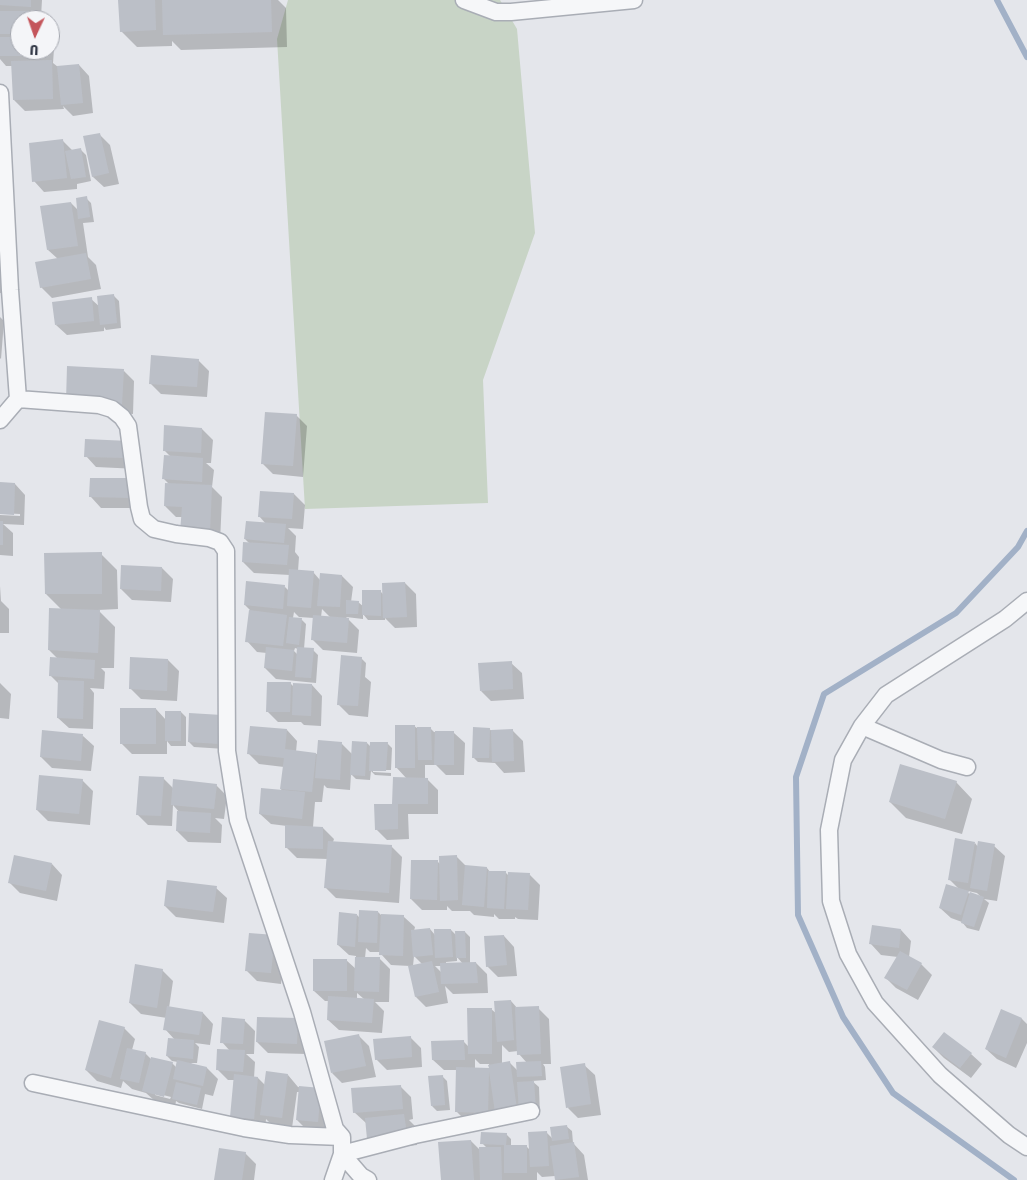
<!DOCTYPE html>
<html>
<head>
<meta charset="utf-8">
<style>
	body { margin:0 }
	#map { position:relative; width:1027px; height:1180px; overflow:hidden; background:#e4e6eb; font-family:"Fira Sans Condensed",sans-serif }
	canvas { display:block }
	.north { position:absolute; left:10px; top:10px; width:50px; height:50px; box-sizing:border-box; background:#f4f5f8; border:1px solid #a4a7af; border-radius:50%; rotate:183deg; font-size:14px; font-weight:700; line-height:20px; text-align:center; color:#2d3342 }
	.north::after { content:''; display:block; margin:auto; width:18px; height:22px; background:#c4555b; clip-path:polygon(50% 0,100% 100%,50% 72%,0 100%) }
</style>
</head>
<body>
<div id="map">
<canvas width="1027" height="1180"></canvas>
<div class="north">U</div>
</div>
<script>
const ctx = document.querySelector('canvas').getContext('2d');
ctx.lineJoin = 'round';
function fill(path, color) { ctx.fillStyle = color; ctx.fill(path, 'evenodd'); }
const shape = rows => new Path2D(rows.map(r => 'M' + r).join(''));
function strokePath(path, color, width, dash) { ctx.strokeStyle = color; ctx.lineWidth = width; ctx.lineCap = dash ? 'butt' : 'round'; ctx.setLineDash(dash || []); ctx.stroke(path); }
fill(shape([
	[288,0,500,0,517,29,535,233,483,380,488,503,305,509,277,39]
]), '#c8d4c6');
fill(shape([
	[0,0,42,0,41,17,35,17,38,20,20,20,20,50,50,50,50,45,54,49,53,63,58,67,79,65,89,76,93,113,73,116,63,106,64,109,25,111,14,100,13,66,6,66,0,59],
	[120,0,278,0,286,8,287,47,181,50,172,41,172,46,137,47,121,31],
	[99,134,110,145,119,184,104,187,93,177],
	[63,141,73,151,81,150,86,155,91,181,77,184,77,189,44,192,34,181],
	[86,198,91,203,94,222,83,223,88,257,96,265,101,289,52,298,41,287,58,259,48,250,71,203,78,210],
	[0,217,10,293,0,293],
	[114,296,119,301,121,328,106,330,104,327,104,331,67,335,56,325,91,299,100,307],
	[0,317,4,321,1,359,0,358],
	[198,360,209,371,207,397,161,394,151,384],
	[124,371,134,381,133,414,78,411],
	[296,415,307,426,303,477,273,474,263,464],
	[202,429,213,440,211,463,206,463,214,470,212,487,222,497,220,543,182,517,176,517,165,506,169,484,163,478,171,457,164,450],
	[128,442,138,469,96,467,86,456],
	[133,479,144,508,101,508,91,497],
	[0,484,15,484,25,495,24,525,3,524,13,533,13,556,0,555,0,515,20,516,20,514,0,513],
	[294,494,305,505,303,529,288,528,296,536,295,552,299,557,298,571,313,572,320,580,342,576,353,587,351,602,358,602,364,607,380,591,383,594,405,583,416,594,417,627,395,628,385,618,385,620,368,620,363,614,363,619,346,617,359,630,357,653,323,650,312,639,314,618,299,617,306,624,304,649,313,650,318,655,316,683,276,679,265,668,267,653,257,652,247,641,250,610,245,605,285,587,289,591,290,575,254,573,243,562,250,544,245,539,266,524,259,516],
	[322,609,331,618,321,617],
	[294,612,301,619,293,618],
	[295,648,298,649,298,655,294,651],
	[101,554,117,570,118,609,98,610,115,627,114,668,101,668,105,672,104,689,90,688,94,693,93,729,69,728,58,718,59,684,50,675,57,658,49,650,61,609,46,594],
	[162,568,173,579,171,602,132,600,121,589],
	[0,586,1,601,9,609,9,633,0,633],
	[361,658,366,663,365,677,371,682,368,717,349,715,338,704],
	[168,660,179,671,177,701,141,699,130,688],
	[511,663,522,673,524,699,491,701,481,691],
	[0,683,11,694,9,719,0,718],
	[290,683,294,687,312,685,322,696,321,726,304,725,301,722,278,722,267,711],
	[156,709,166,720,181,712,186,717,186,746,171,746,167,741,167,754,132,754,121,743],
	[190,715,225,749,194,747,189,742],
	[414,726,417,728,430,728,434,732,454,733,465,743,464,775,446,775,436,765,425,765,425,779,427,779,438,790,438,814,408,814,409,839,387,840,376,829,394,805,407,779,396,767],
	[489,729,492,731,513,731,523,741,525,772,504,773,495,763,478,762,473,757],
	[287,730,297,741,296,752,318,754,342,744,352,754,367,743,371,747,387,743,392,748,391,770,373,770,373,772,391,773,391,776,375,775,371,771,370,780,356,779,351,774,350,790,327,788,324,785,322,802,315,802,313,827,323,828,334,839,333,842,391,846,402,857,399,903,336,898,326,888,328,859,297,858,286,847,287,826,271,824,260,814,281,791,284,767,259,764,249,754],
	[83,736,94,746,91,771,52,768,41,757],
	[163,778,174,789,216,785,227,796,224,819,215,818,222,825,221,843,188,842,177,831,180,813,173,805,172,826,148,825,137,814],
	[82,780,93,791,90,825,48,821,37,810],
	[956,782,972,799,962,834,906,818,890,802],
	[975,843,978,847,994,846,1005,856,997,901,984,899,989,903,979,931,967,928,962,922,951,918,940,908,959,889,949,879],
	[968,891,977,893,981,897,968,893],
	[456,856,467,867,487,868,490,872,505,872,509,876,530,875,540,885,538,920,518,919,515,917,515,919,499,919,494,914,494,917,474,915,470,911,452,911,447,906,447,910,422,910,411,899,437,861,441,865],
	[52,864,62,875,57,901,20,893,9,882],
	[216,888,227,898,224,923,176,917,165,906],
	[378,912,382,916,404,917,415,927,414,931,430,929,435,935,451,930,457,936,465,932,470,937,470,963,476,963,487,974,488,993,453,994,445,986,448,1003,426,1007,416,997,410,966,391,965,381,954,381,952,370,952,366,948,365,958,379,958,390,969,389,1002,375,1002,384,1011,382,1033,339,1030,328,1020,329,1001,325,1001,314,991,346,960,356,969,356,956,349,955,338,945,357,915,360,918],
	[414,956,422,964,413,966],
	[457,957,463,964,446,964,446,962,457,961],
	[435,966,441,966,442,973],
	[357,993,364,999,357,999],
	[901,930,911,941,909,957,921,964,932,975,918,1000,896,988,886,978,898,957,881,955,871,944],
	[274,936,285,947,281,984,257,981,247,971],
	[504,936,514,947,517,976,498,977,487,966],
	[162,970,173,981,169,1008,203,1013,213,1024,210,1045,195,1043,199,1047,197,1063,192,1063,191,1064,207,1068,218,1079,213,1096,205,1094,202,1109,179,1103,176,1101,175,1107,155,1101,146,1093,132,1089,123,1081,121,1088,97,1081,86,1070,124,1028,135,1039,132,1050,145,1053,152,1060,172,1063,177,1068,178,1062,172,1061,167,1056,175,1040,165,1029,167,1018,141,1014,130,1003],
	[155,1093,171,1097,170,1099,155,1095],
	[511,1001,518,1009,538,1008,549,1019,551,1064,543,1064,545,1067,546,1080,532,1081,539,1087,540,1115,467,1122,457,1112,457,1070,444,1070,433,1060,464,1042,469,1047,491,1009,497,1014],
	[502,1045,509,1052,518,1051,519,1054,527,1063,518,1071,510,1063,502,1064],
	[475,1059,480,1064,489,1064,490,1070,475,1069],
	[1002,1011,1022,1019,1027,1024,1027,1043,1016,1068,997,1059,986,1049],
	[244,1020,255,1031,254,1054,246,1054,255,1062,254,1078,258,1078,265,1085,288,1075,298,1087,320,1089,329,1132,308,1131,297,1120,299,1092,297,1092,292,1128,272,1125,266,1119,265,1129,242,1127,231,1116,234,1080,228,1080,217,1069,230,1051,222,1042],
	[297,1020,307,1054,268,1053,257,1042],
	[358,1035,369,1046,376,1077,342,1083,332,1073],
	[410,1037,421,1048,422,1067,387,1070,376,1059],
	[933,1047,971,1054,982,1064,971,1078,944,1058],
	[584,1065,595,1075,601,1115,578,1118,568,1108],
	[442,1076,447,1081,450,1110,437,1111,432,1106],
	[400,1086,411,1097,413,1119,409,1120,415,1126,417,1145,379,1149,366,1123,354,1112],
	[566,1126,572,1131,573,1143,584,1155,588,1180,556,1180,555,1176,542,1177,537,1172,537,1180,442,1180,471,1141,481,1151,487,1148,482,1143,506,1134,511,1139,511,1146,526,1146,530,1150,546,1132,553,1139],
	[245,1153,256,1164,254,1180,215,1180]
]), '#0003');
strokePath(shape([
	[997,0,1027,57],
	[1014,1180,893,1093,843,1017,798,915,796,777,824,694,956,613,1018,547,1027,531]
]), '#a2b1c7', 6);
fill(shape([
	[0,0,31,0,31,7,0,5],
	[118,0,155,0,156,30,120,32],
	[162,0,271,0,272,32,163,35],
	[0,11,32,11,32,20,20,20,20,34,0,34],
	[0,37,20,37,20,50,43,50,43,56,0,56],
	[52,60,53,99,13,100,11,61],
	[79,64,83,103,61,105,57,66],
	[100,133,109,173,92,177,83,136],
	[63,139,67,178,32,182,29,143],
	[81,148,86,177,71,179,65,151],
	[87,196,90,217,78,219,76,198],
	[71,202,78,246,47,250,40,206],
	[86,253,91,279,40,288,35,262],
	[114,294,117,323,100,325,97,296],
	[92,297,94,321,55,325,52,302],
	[151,355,199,359,197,387,149,384],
	[67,366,124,369,122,404,66,401],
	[265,412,297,414,293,466,261,464],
	[164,425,202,428,201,453,163,451],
	[85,439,129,441,128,458,84,457],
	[164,455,203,458,202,482,162,479],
	[90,478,134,478,134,498,89,497],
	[0,482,15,483,14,515,0,514],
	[165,483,212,485,210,533,180,532,182,507,164,506],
	[260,491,294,493,292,519,258,517],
	[0,521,3,521,3,545,0,545],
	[246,521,286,524,284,543,244,539],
	[243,542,289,545,287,565,242,562],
	[102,552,102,594,45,594,44,553],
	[121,565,162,567,161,591,120,589],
	[289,569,314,571,311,608,287,606],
	[320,573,342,575,340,607,317,606],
	[246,581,285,585,283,609,244,605],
	[405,582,407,617,383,618,382,583],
	[362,590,381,590,381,616,362,615],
	[346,600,359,601,358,614,346,614],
	[49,608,100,610,98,653,48,650],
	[249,610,287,615,283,646,245,642],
	[313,615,349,618,347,643,311,640],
	[289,617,302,618,299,645,286,643],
	[266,647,294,650,292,671,264,668],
	[297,647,314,648,311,678,295,677],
	[341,655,362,657,358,706,337,705],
	[50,657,95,660,94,679,49,676],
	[130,657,168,659,167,691,129,689],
	[512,661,513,689,480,691,478,663],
	[58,680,84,681,83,719,57,718],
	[267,682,291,682,290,712,266,712],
	[293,683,312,684,311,716,292,715],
	[120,708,156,708,156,744,120,744],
	[165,711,181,711,181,741,165,741],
	[189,713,222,715,220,744,188,742],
	[395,725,415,725,415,768,395,768],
	[250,726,287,729,285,749,316,753,312,792,280,789,284,758,247,754],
	[417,727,431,727,432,760,418,760],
	[473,727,490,728,489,758,472,758],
	[513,729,514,761,492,762,491,730],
	[42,730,83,734,81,761,40,757],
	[435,731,454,731,454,765,434,765],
	[318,740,342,742,340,780,315,778],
	[352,741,367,742,365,776,350,775],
	[370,742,388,742,386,771,369,771],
	[900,764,957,781,945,819,889,802],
	[39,775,83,779,79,814,36,810],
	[139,776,164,777,161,816,136,815],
	[393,777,428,778,428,804,398,804,398,829,375,830,374,804,392,804],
	[173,779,217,784,214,809,171,805],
	[261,788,305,792,302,819,259,814],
	[177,811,211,813,210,833,176,831],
	[285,825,323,827,323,849,285,848],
	[955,838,975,842,968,883,948,880],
	[328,841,392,845,389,893,324,888],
	[978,841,995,844,987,891,970,888],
	[14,855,52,863,46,891,8,883],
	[457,855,458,900,440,901,439,856],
	[411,860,438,860,437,900,410,899],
	[465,865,487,867,484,907,462,905],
	[488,871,506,871,504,909,487,908],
	[508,872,530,873,528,910,506,909],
	[167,880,217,886,213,912,164,906],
	[946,884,969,891,961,915,939,908],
	[970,892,984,897,974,927,961,923],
	[359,910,378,911,377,943,358,942],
	[339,912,357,914,355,947,337,945],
	[381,914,404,915,403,956,379,955],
	[872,925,901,929,899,948,869,944],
	[430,928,433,955,413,957,411,930],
	[434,929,451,929,453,957,435,958],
	[455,931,465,931,466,958,456,958],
	[249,933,275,935,271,973,245,971],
	[504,935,507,965,486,967,484,936],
	[900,951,922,963,907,990,884,978],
	[355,957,380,957,379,992,354,991],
	[313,959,347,959,347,991,313,991],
	[432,961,439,992,415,997,408,966],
	[476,962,478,983,441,984,440,963],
	[135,964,163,969,157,1008,129,1003],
	[328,996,374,999,372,1023,327,1020],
	[511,1000,514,1040,497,1042,494,1001],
	[167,1006,203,1012,199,1035,163,1030],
	[539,1006,541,1054,517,1055,515,1007],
	[467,1008,492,1008,492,1054,468,1054],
	[1001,1009,1022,1018,1006,1058,985,1049],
	[222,1017,245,1019,243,1044,220,1043],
	[257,1017,298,1018,297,1044,256,1042],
	[99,1020,125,1027,111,1078,85,1070],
	[944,1032,972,1053,960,1068,932,1047],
	[359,1034,366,1066,331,1073,324,1041],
	[411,1036,412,1057,375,1060,373,1039],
	[168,1038,194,1040,193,1059,166,1056],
	[464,1040,465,1060,432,1060,431,1041],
	[127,1048,146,1052,139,1083,120,1079],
	[217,1049,245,1050,243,1072,216,1070],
	[151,1057,173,1062,164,1097,142,1091],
	[177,1060,207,1067,203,1086,173,1079],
	[510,1061,517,1109,495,1112,489,1071,488,1113,455,1112,456,1067,489,1068,488,1065],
	[541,1061,542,1076,517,1077,516,1062],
	[585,1063,591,1104,566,1108,560,1067],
	[266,1071,288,1074,282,1118,260,1115],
	[234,1074,258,1077,254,1119,230,1117],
	[443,1075,445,1105,431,1106,428,1076],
	[534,1081,536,1110,519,1111,517,1082],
	[176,1082,201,1088,197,1105,172,1099],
	[401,1085,403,1109,353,1113,351,1088],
	[299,1086,321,1088,318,1122,296,1120],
	[404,1114,407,1134,367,1139,365,1118],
	[567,1125,569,1139,552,1141,550,1127],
	[547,1131,549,1166,530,1167,528,1132],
	[481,1132,507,1133,506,1145,527,1145,527,1173,504,1173,504,1145,480,1144],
	[471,1140,474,1180,441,1180,438,1142],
	[574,1142,579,1177,555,1180,550,1146],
	[479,1147,501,1147,502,1180,480,1180],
	[219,1148,246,1152,242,1180,214,1180]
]), '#bbbfc7');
const street = shape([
	[464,0,496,12,511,12,634,0],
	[0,93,10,290,18,399,99,405,112,409,122,417,128,426,139,507,142,519,154,529,176,534,209,538,220,542,226,551,227,751,238,820,302,1012,335,1129,342,1137,342,1154,361,1176,368,1180],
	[0,420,18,399],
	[1027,601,1005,619,886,695,862,726,843,760,829,830,831,901,848,954,875,1003,940,1075,1009,1135,1027,1147],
	[862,726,941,760,967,767],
	[33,1083,244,1128,290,1135,342,1137],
	[333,1180,342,1154,415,1135,531,1111]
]);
strokePath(street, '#a9adb5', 19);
strokePath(street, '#f6f7f9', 16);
</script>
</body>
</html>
